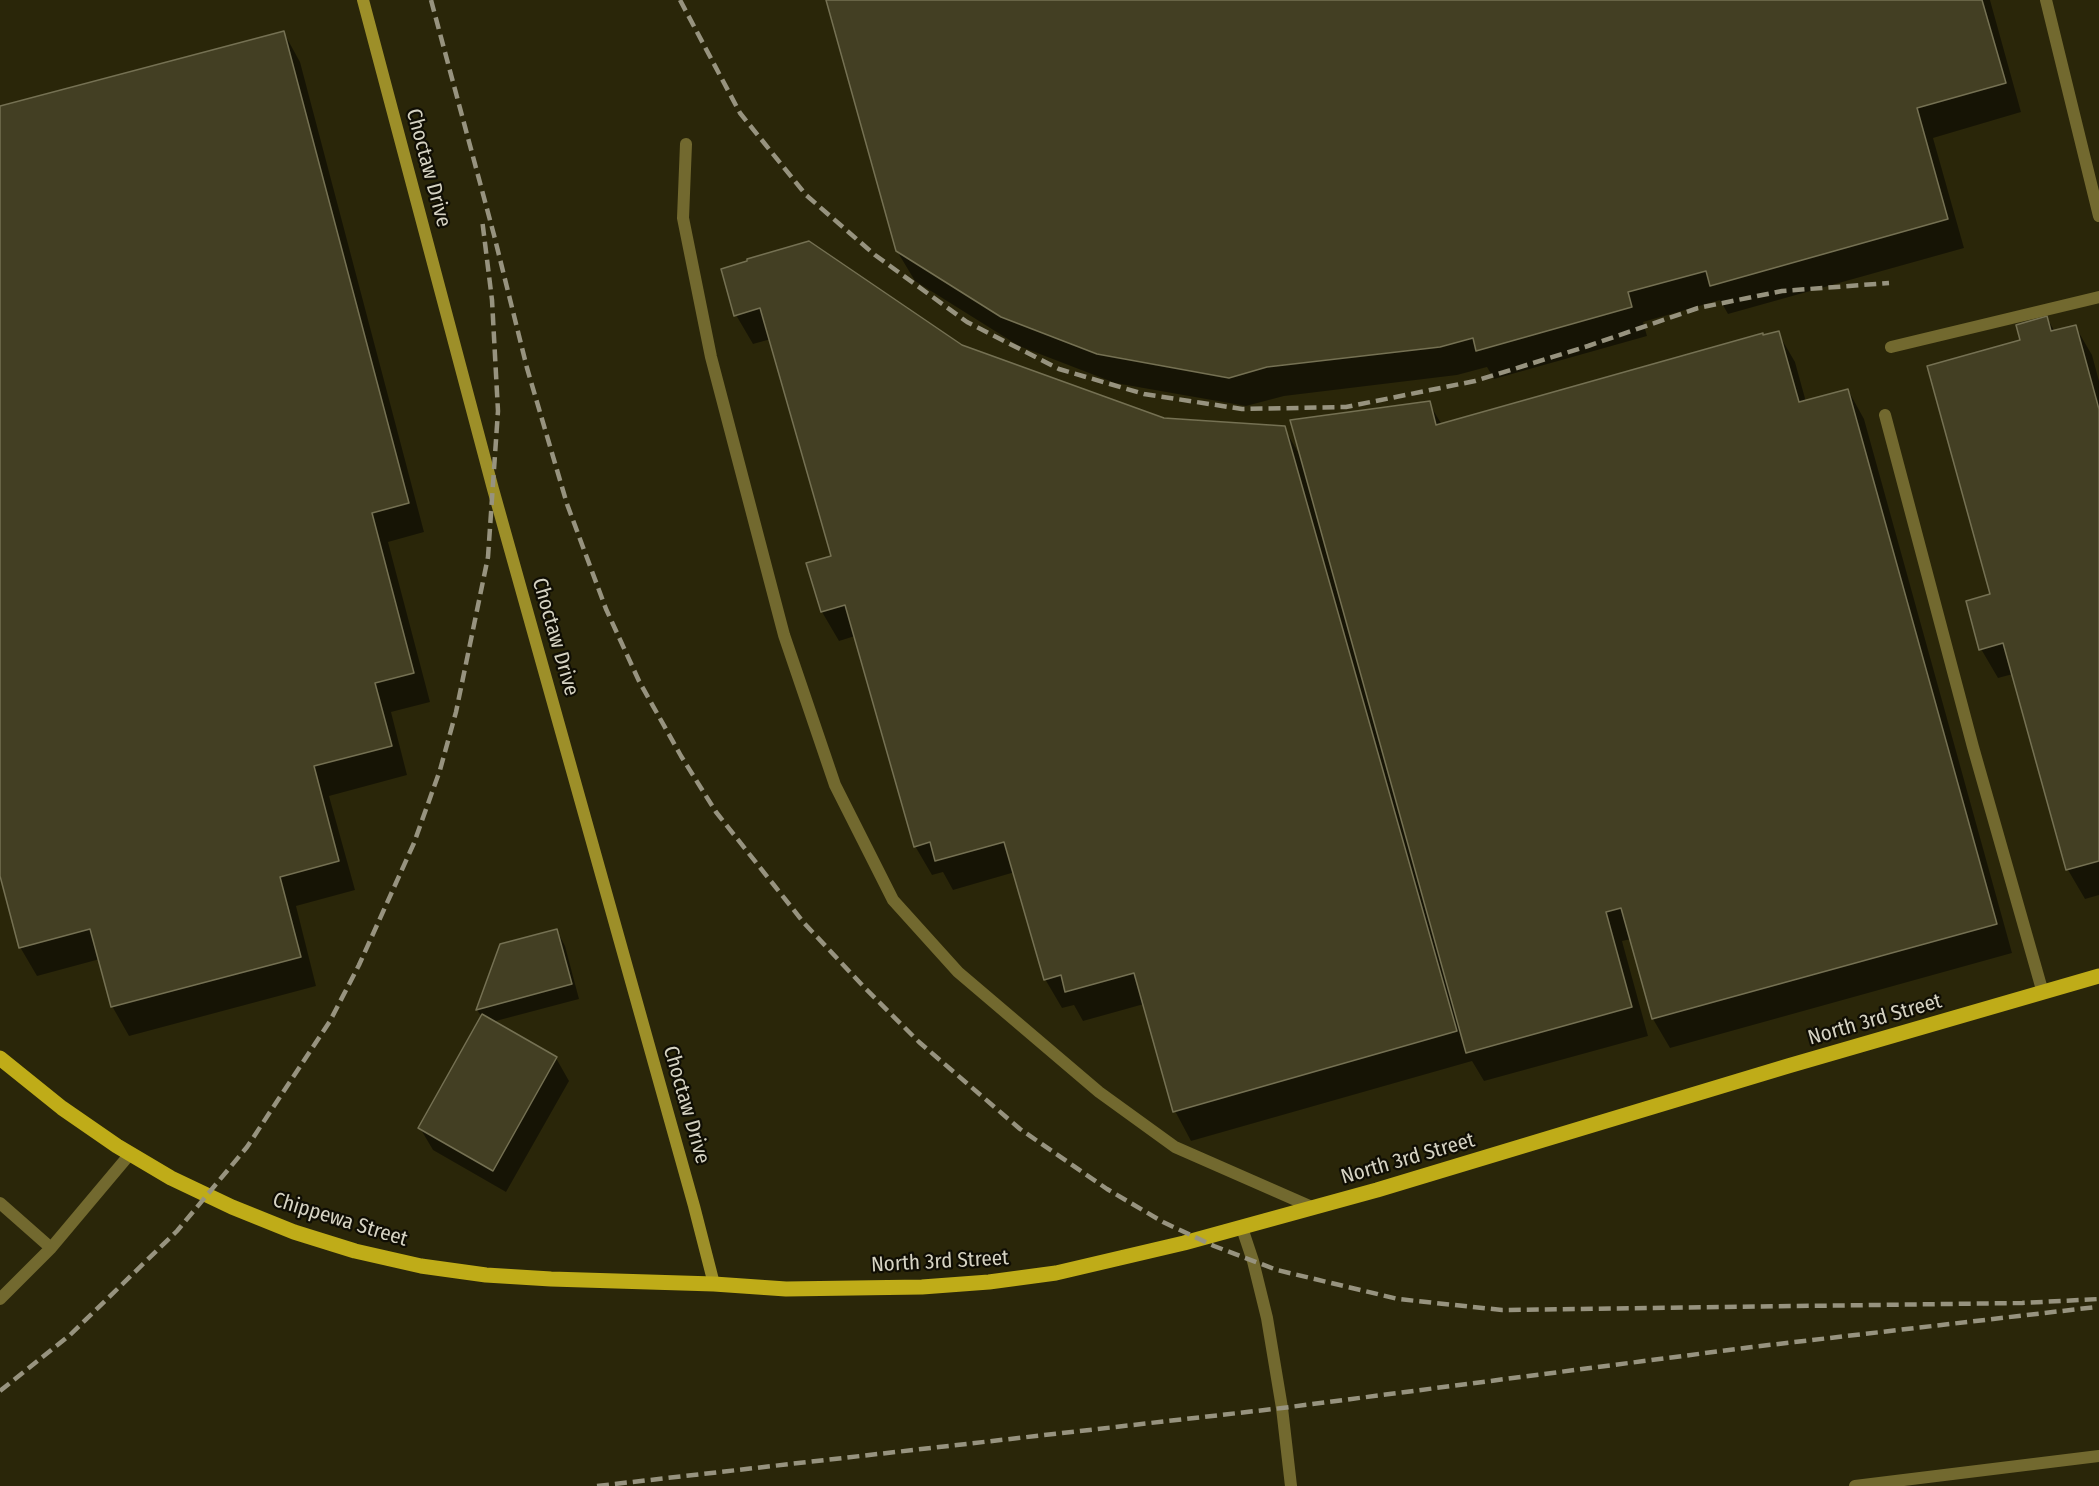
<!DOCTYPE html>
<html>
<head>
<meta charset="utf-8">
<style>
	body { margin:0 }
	canvas { display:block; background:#2a2609 }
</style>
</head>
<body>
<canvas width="2099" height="1486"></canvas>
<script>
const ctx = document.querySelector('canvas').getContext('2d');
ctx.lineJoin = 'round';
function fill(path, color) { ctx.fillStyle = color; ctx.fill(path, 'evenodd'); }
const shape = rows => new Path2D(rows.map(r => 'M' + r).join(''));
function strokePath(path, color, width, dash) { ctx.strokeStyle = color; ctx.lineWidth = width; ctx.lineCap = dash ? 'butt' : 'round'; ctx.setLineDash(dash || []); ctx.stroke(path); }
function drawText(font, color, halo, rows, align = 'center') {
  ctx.font = font + ' "Fira Sans Condensed",sans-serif'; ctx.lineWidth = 4.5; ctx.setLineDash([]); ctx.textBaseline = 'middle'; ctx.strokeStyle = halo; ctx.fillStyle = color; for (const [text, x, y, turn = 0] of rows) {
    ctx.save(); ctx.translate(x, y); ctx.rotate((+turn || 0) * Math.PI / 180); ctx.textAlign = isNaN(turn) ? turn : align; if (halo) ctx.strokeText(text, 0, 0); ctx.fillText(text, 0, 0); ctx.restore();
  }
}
fill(shape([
	[827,0,1990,0,2021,112,1933,138,1964,248,1728,314,1720,300,1643,322,1647,336,1494,379,1487,367,1457,375,1284,396,1246,406,1115,383,1019,346,915,281,897,251],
	[284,33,300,62,424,532,388,542,430,702,391,712,407,775,329,796,355,890,296,906,316,986,129,1036,112,1006,100,959,37,976,20,947,0,878,0,108],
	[723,270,962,347,1164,419,1284,428,1301,457,1429,403,1442,425,1778,333,1795,362,1806,402,1848,390,1864,419,2012,953,1670,1048,1653,1019,1631,939,1622,941,1648,1036,1484,1081,1472,1061,1191,1141,1175,1111,1144,1004,1083,1021,1074,1005,1062,1008,1045,979,1015,872,953,890,943,872,932,875,915,846,855,636,839,641,822,612,833,557,771,339,753,344,736,315],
	[2047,318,2055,332,2075,326,2092,355,2099,381,2099,895,2085,899,2068,870,2013,674,1998,678,1981,649,1992,595,2022,341],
	[557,931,565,946,579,999,492,1022,556,1058,569,1081,506,1192,433,1150,420,1128,482,1017,477,1010]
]), '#0007');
const building = shape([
	[826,0,1982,0,2006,83,1917,108,1948,219,1710,286,1706,271,1628,292,1632,307,1476,351,1473,338,1440,347,1267,367,1229,378,1097,354,1001,317,896,251,826,0],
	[284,31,409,503,372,513,414,673,375,683,392,746,314,766,339,861,280,877,301,957,111,1007,90,929,19,948,0,876,0,106,284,31],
	[809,241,962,345,1164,418,1285,426,1457,1031,1173,1112,1134,973,1065,992,1061,975,1044,980,1004,842,935,861,930,842,914,847,845,605,821,612,806,563,831,556,760,308,734,316,721,269,747,261,747,259,809,241],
	[2047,316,2051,331,2076,325,2099,409,2099,861,2066,870,2003,643,1979,650,1966,601,1990,594,1927,366,2020,340,2016,325,2047,316],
	[1779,331,1799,402,1848,389,1997,924,1652,1019,1621,908,1606,912,1632,1007,1466,1053,1290,420,1430,401,1436,425,1763,333,1763,335,1779,331],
	[557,929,572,984,476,1010,500,944,557,929],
	[482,1014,557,1057,493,1171,418,1128,482,1014]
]);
fill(building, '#433f23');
strokePath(building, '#757153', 1.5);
strokePath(shape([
	[2046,0,2099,216],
	[686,144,683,218,711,357,784,635,835,785,893,900,958,972,1099,1092,1175,1147,1314,1208],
	[1891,347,2099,297],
	[1885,415,1973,747,2043,993],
	[0,1203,51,1248],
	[1242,1228,1253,1261,1267,1318,1282,1408,1291,1486],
	[0,1299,51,1248,130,1154],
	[1855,1486,2099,1456]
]), '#72692f', 12);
strokePath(shape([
	[363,0,493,489,694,1206,714,1284]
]), '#9d8f29', 12);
strokePath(shape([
	[0,1058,62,1108,117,1146,171,1178,232,1207,294,1232,355,1251,421,1266,486,1275,551,1279,714,1284,786,1289,922,1287,989,1282,1056,1273,1184,1243,1377,1190,1788,1066,2099,976]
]), '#bfac18', 15);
strokePath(shape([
	[431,0,494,235,527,368,567,504,606,609,639,681,681,756,716,812,804,923,863,986,919,1042,1020,1129,1107,1189,1163,1222,1214,1246,1277,1270,1398,1299,1502,1310,2022,1303,2099,1299],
	[680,0,740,113,806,195,875,255,967,322,1059,369,1144,394,1242,409,1346,407,1475,381,1588,346,1698,308,1782,291,1889,283],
	[0,1391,70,1335,177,1231,247,1147,330,1021,359,965,414,843,440,770,456,712,488,557,498,411,492,300,482,219],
	[597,1486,1282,1408,1752,1347,2096,1307]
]), '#97937f', 4.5, [12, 6]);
drawText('21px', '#d6d3c3', '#100e04', [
	["Choctaw Drive",428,168,75],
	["Choctaw Drive",555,637,74],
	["North 3rd Street",1875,1020,-16],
	["Choctaw Drive",686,1105,74],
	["North 3rd Street",1408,1159,-16],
	["Chippewa Street",340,1220,17],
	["North 3rd Street",940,1262,-3]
]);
</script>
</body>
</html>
